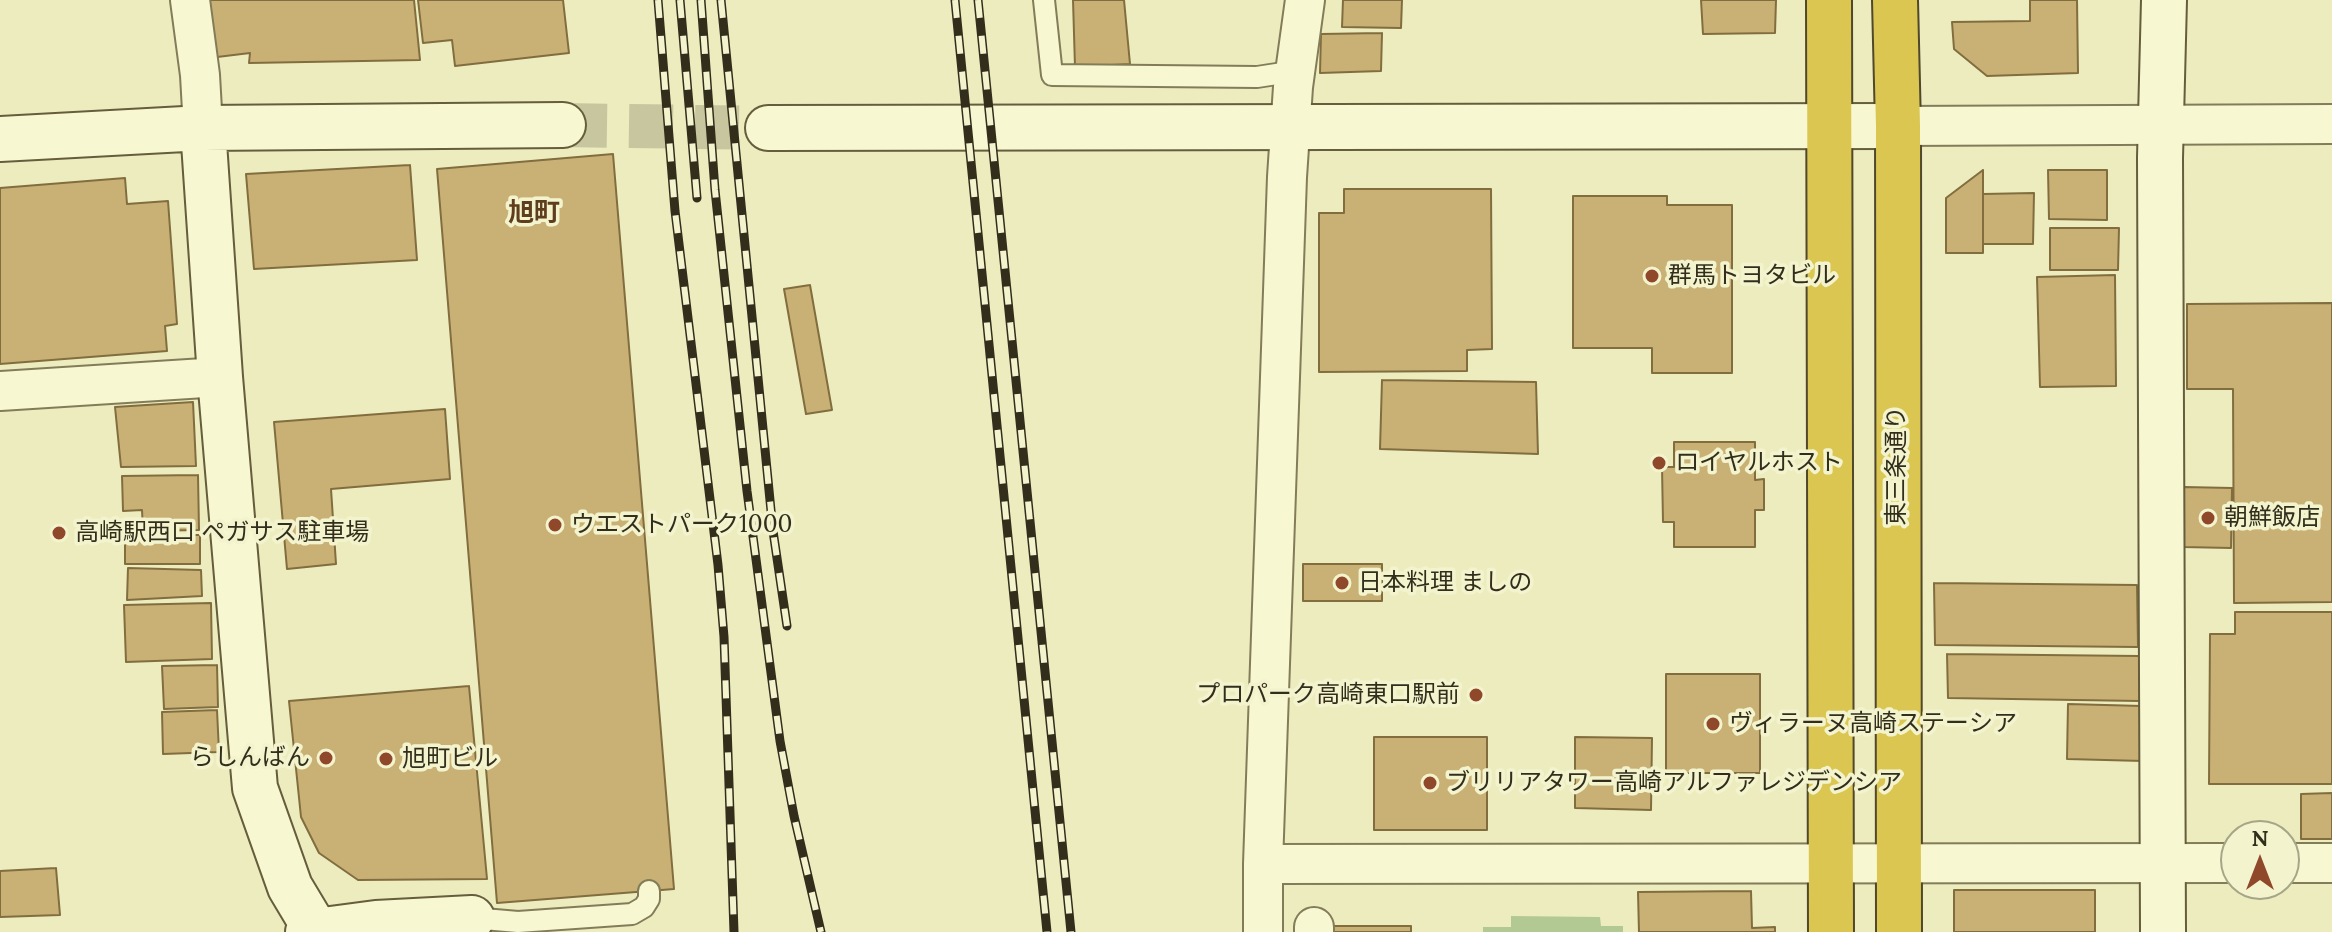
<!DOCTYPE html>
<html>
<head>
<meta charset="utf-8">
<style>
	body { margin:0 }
	#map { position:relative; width:2332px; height:932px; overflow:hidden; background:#ececbf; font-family:Lora,serif }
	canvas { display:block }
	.north { position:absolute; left:2220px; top:820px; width:80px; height:80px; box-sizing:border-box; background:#f3f4ce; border:2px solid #a6a587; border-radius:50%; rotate:0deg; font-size:22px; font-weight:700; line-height:32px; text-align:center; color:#332e1c }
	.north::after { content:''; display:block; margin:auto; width:28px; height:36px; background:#90482a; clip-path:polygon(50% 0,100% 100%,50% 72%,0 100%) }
</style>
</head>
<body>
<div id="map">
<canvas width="2332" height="932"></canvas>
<div class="north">N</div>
</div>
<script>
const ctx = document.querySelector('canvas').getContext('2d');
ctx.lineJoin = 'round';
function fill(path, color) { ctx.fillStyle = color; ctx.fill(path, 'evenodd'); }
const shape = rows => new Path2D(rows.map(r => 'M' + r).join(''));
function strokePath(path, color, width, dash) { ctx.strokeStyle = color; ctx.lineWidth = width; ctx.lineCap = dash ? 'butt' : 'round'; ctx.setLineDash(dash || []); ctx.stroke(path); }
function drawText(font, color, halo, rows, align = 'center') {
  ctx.font = font + ' Lora,"Noto Sans JP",serif'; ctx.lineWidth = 7; ctx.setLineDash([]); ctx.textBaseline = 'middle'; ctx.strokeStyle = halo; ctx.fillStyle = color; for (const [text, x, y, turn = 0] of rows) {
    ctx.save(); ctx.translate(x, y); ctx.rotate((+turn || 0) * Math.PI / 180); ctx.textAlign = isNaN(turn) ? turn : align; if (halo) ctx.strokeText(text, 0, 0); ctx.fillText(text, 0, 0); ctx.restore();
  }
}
fill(shape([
	[1511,916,1600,917,1601,926,1623,926,1623,932,1483,932,1483,927,1511,927]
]), '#b3c993');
const building = shape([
	[203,0,414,0,420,60,249,63,250,53,209,58,203,0],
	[418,0,563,0,569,53,455,66,452,40,423,43,418,0],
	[1073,0,1124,0,1130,64,1075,67,1073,0],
	[1343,0,1402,0,1401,28,1342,27,1343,0],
	[1701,0,1776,0,1775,33,1703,34,1701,0],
	[2030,0,2077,0,2078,73,1987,76,1954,49,1952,22,2030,21,2030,0],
	[1382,33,1381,71,1320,73,1321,34,1382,33],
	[613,154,674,889,497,903,437,169,613,154],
	[410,165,417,260,254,269,246,174,410,165],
	[1983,170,1983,253,1946,253,1946,198,1983,170],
	[2048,170,2107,170,2107,220,2049,219,2048,170],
	[125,178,127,204,168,201,177,324,165,326,167,351,0,364,0,188,125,178],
	[1344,189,1491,189,1492,349,1467,350,1467,371,1319,372,1319,213,1344,213,1344,189],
	[2034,193,2033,244,1983,244,1983,194,2034,193],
	[1573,196,1667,196,1667,205,1732,205,1732,373,1652,373,1652,348,1573,348,1573,196],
	[2050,228,2119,228,2118,270,2050,270,2050,228],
	[2115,275,2116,386,2040,387,2037,277,2115,275],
	[810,285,832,410,806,414,784,289,810,285],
	[2332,303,2332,602,2234,603,2233,389,2187,389,2187,304,2332,303],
	[1382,380,1536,382,1538,454,1380,449,1382,380],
	[193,402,196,466,121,467,115,407,193,402],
	[445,409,450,479,331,489,336,564,287,569,274,422,445,409],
	[1674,442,1755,442,1755,480,1764,479,1764,510,1755,510,1755,547,1674,547,1674,522,1663,522,1662,467,1674,467,1674,442],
	[198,475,199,530,143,531,142,510,123,511,122,476,198,475],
	[2184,487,2232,488,2231,548,2183,547,2184,487],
	[125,535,200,535,200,564,125,564,125,535],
	[1303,564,1382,564,1382,601,1303,601,1303,564],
	[128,568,201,570,202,596,127,600,128,568],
	[1934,583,2137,585,2138,647,1935,645,1934,583],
	[211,603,212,659,126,662,124,605,211,603],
	[2235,612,2332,612,2332,784,2209,784,2210,634,2235,634,2235,612],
	[1947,654,2139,656,2140,701,1948,698,1947,654],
	[217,665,218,707,164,709,162,666,217,665],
	[1666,674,1760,674,1760,773,1666,773,1666,674],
	[469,686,487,879,358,880,319,853,301,817,289,701,469,686],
	[2068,704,2142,706,2143,761,2067,759,2068,704],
	[217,710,219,752,163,754,162,712,217,710],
	[1374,737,1487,737,1487,830,1374,830,1374,737],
	[1575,737,1652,738,1651,810,1575,808,1575,737],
	[2332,793,2332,839,2301,839,2301,794,2332,793],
	[56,868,60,915,0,917,0,871,56,868],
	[1954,890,2095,890,2095,932,1954,932,1954,890],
	[1751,891,1752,928,1775,927,1775,932,1639,932,1638,892,1751,891],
	[1334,926,1411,926,1411,932,1334,932,1334,926]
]);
fill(building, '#c9b176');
strokePath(building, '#826d3f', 2);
strokePath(shape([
	[563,125,768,128]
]), '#c7c69e', 44, [44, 22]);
const lane = shape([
	[1044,0,1052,75,1257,77,1296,71],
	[472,918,518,922,632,914,644,907,649,899,649,891]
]);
const street = shape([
	[190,0,200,75,203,128],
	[1898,126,2332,124],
	[0,391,220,377],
	[2284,863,2332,863],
	[1263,864,2236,863],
	[1263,932,1263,864,1287,177,1293,87,1305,0],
	[1314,932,1314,927]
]);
const secondary = shape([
	[203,128,220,377,255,788,290,887,317,932],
	[768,128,1898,126],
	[0,139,203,128,563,125],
	[308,932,376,923,472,918],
	[2163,932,2160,158,2164,0]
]);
const highway = shape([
	[1829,0,1831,932],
	[1895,0,1898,126,1899,932]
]);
strokePath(lane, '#837c58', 24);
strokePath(street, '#837c58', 42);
strokePath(secondary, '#655d3b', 48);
strokePath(highway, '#51482c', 48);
strokePath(lane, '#f7f7d1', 20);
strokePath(street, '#f7f7d1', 38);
strokePath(secondary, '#f7f7d1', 44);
strokePath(highway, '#dac651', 44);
const rail = shape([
	[658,0,675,211,718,565,724,637,734,932],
	[680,0,697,198],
	[701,0,715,190,747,491,780,741,794,816,821,932],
	[721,0,773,531,787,626],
	[955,0,1047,932],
	[978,0,1071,932]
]);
strokePath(rail, '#332e1c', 9);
strokePath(rail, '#f3f4ce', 6, [18]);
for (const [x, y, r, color] of [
	[1652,276,8,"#90482a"],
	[1659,463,8,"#90482a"],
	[2208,518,8,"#90482a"],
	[555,525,8,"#90482a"],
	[59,533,8,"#90482a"],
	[1342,583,8,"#90482a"],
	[1476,695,8,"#90482a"],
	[1713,724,8,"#90482a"],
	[326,758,8,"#90482a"],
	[386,759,8,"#90482a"],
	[1430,783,8,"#90482a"]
]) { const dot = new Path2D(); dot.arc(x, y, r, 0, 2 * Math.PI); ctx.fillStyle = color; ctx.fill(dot); strokePath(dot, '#f3f4ce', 3); }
drawText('24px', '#332e1c', '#f3f4ce', [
	["群馬トヨタビル",1668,276],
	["ロイヤルホスト",1675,463],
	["朝鮮飯店",2224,518],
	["ウエストパーク1000",571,525],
	["高崎駅西口 ペガサス駐車場",75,533],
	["日本料理 ましの",1358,583],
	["プロパーク高崎東口駅前",1460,695,"right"],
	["ヴィラーヌ高崎ステーシア",1729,724],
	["らしんばん",310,758,"right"],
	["旭町ビル",402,759],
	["ブリリアタワー高崎アルファレジデンシア",1446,783]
], 'left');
drawText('24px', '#332e1c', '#f3f4ce', [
	["東三条通り",1897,466,-90]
]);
drawText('bold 26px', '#5e3e1d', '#f3f4ce', [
	["旭町",534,214]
]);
</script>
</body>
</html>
